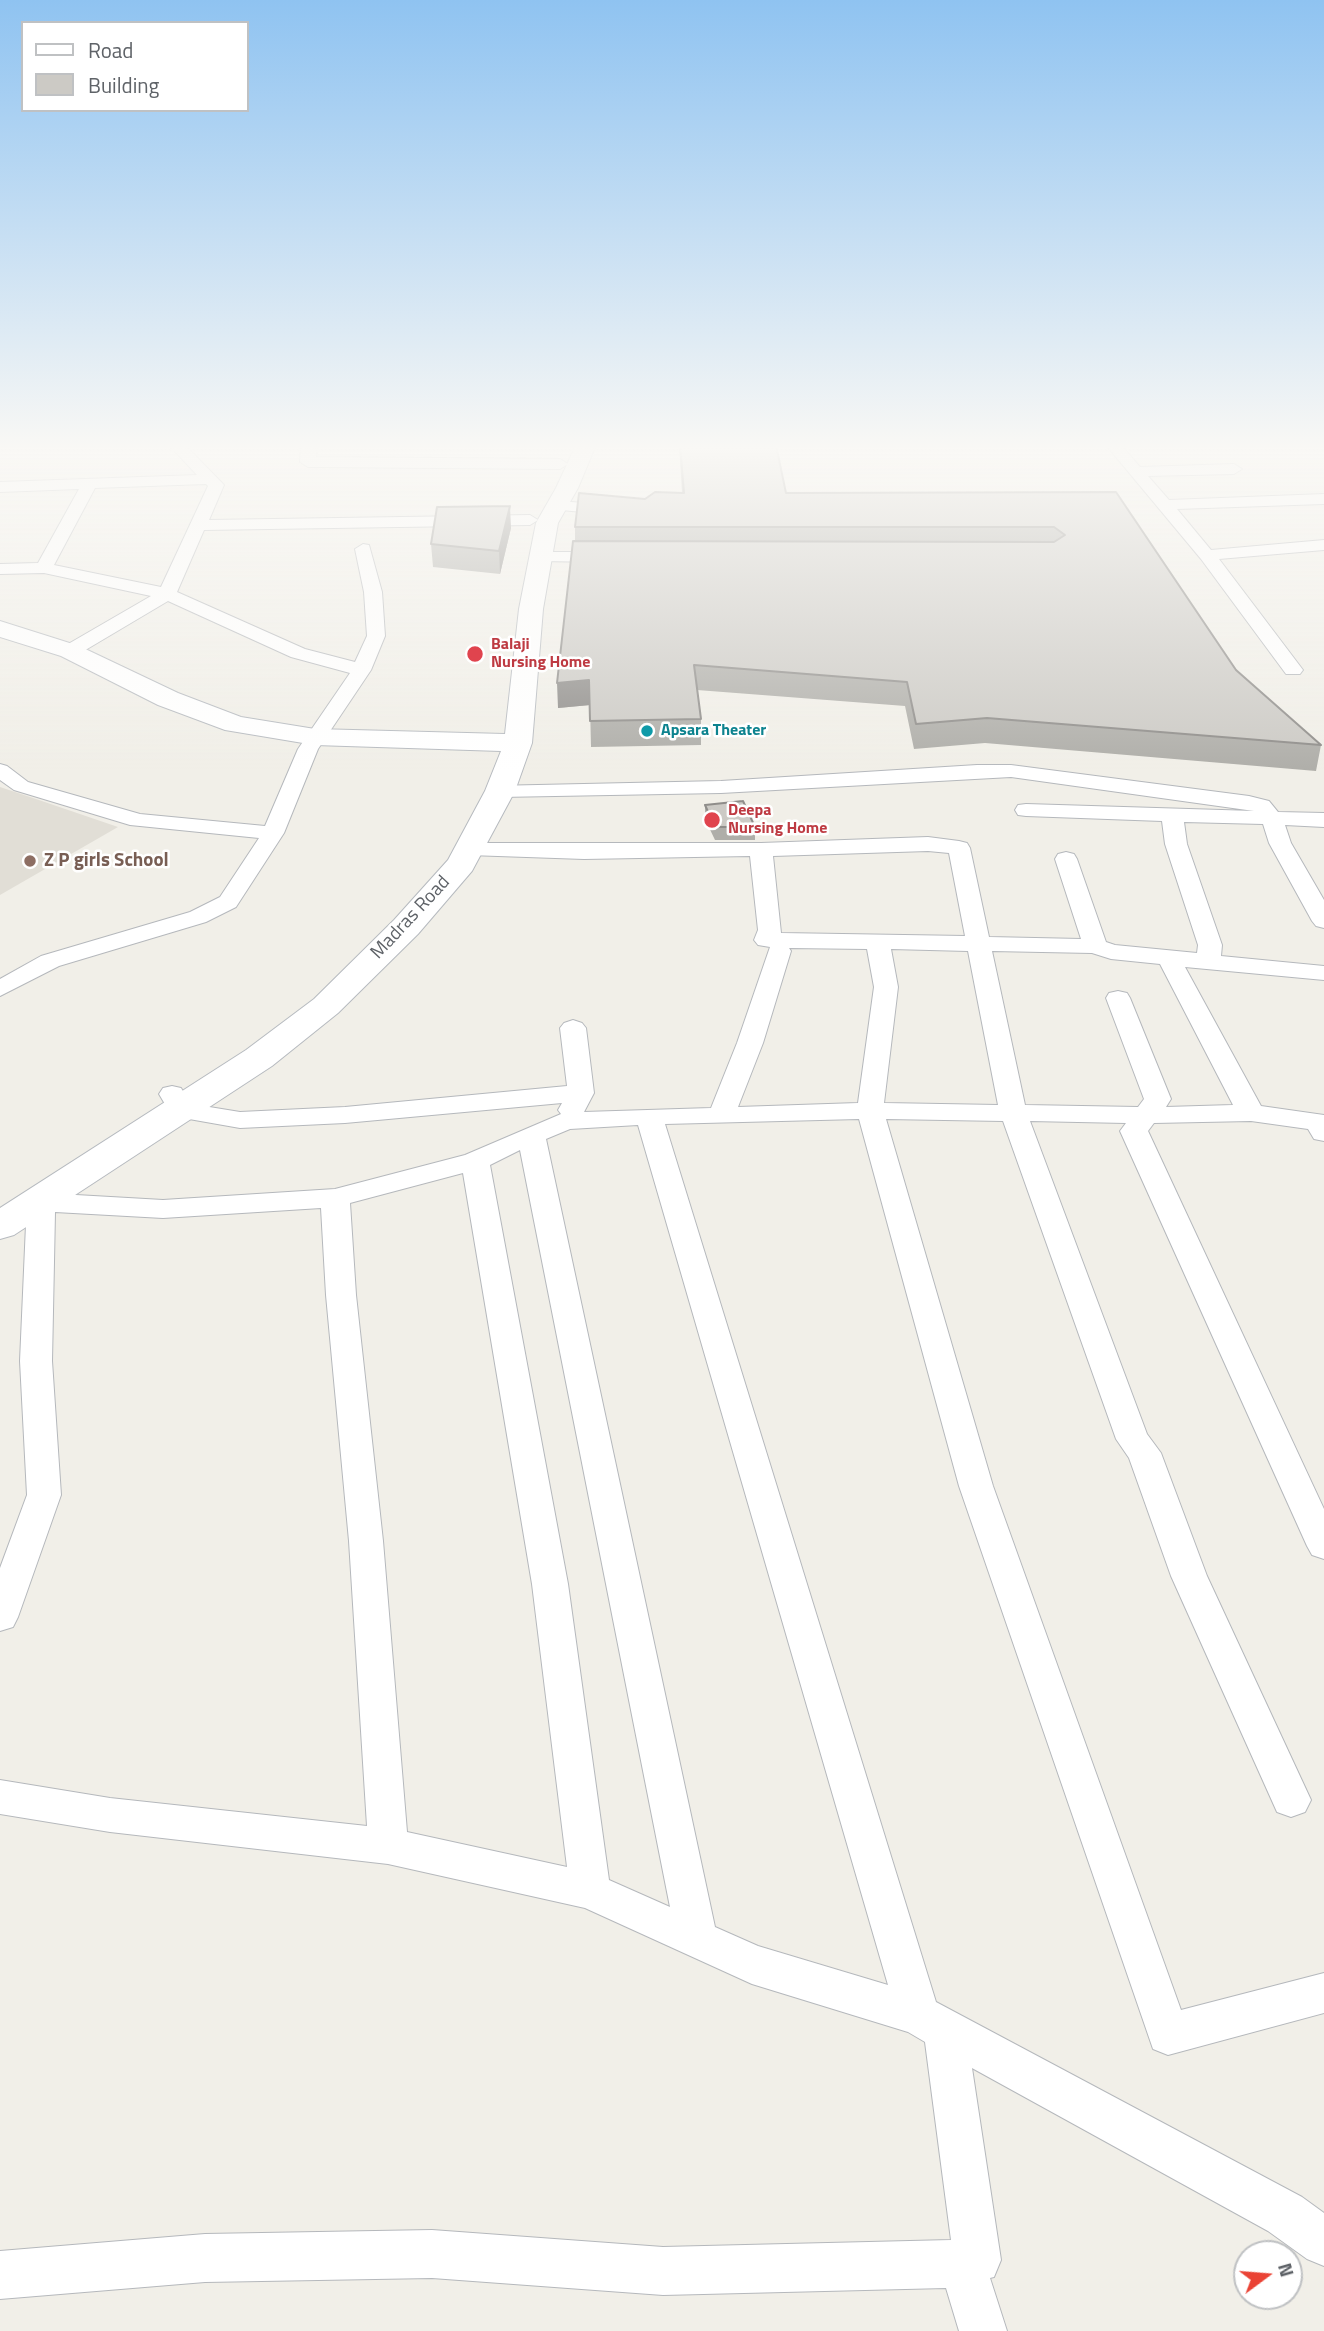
<!DOCTYPE html>
<html>
<head>
<meta charset="utf-8">
<style>
	body { margin:0 }
	#map { position:relative; width:1324px; height:2331px; overflow:hidden; background:#f1efe8; font-family:"Titillium Web",sans-serif }
	canvas { display:block }
	.legend { position:absolute; left:21px; top:21px; width:228px; height:91px; box-sizing:border-box; background:#fff; border:2px solid #bfc1c3; margin:0; padding:9px 12px; list-style:none; font-size:21px; color:#5f6368 }
	.legend li { display:flex; align-items:center; gap:14px; height:35px }
	.legend b { width:35px; border:2px solid #bfc1c3 }
	.north { position:absolute; left:1233px; top:2240px; width:70px; height:70px; box-sizing:border-box; background:#fff; border:2px solid #bfc1c3; border-radius:50%; rotate:74deg; font-size:19px; font-weight:700; line-height:28px; text-align:center; color:#5f6368 }
	.north::after { content:''; display:block; margin:auto; width:24px; height:32px; background:#ea4335; clip-path:polygon(50% 0,100% 100%,50% 72%,0 100%) }
</style>
</head>
<body>
<div id="map">
<canvas width="1324" height="2331"></canvas>
<ul class="legend">
<li><b style="height:9px;background:#fff"></b>Road</li>
<li><b style="height:19px;background:#cccac5"></b>Building</li>
</ul>
<div class="north">N</div>
</div>
<script>
const ctx = document.querySelector('canvas').getContext('2d');
ctx.lineJoin = 'round';
function fill(path, color) { ctx.fillStyle = color; ctx.fill(path, 'evenodd'); }
const shape = rows => new Path2D(rows.map(r => 'M' + r).join(''));
function strokePath(path, color, width, dash) { ctx.strokeStyle = color; ctx.lineWidth = width; ctx.lineCap = dash ? 'butt' : 'round'; ctx.setLineDash(dash || []); ctx.stroke(path); }
function drawText(font, color, halo, rows, align = 'center') {
  ctx.font = font + ' "Titillium Web",sans-serif'; ctx.lineWidth = 5; ctx.setLineDash([]); ctx.textBaseline = 'middle'; ctx.strokeStyle = halo; ctx.fillStyle = color; for (const [text, x, y, turn = 0] of rows) {
    ctx.save(); ctx.translate(x, y); ctx.rotate((+turn || 0) * Math.PI / 180); ctx.textAlign = isNaN(turn) ? turn : align; if (halo) ctx.strokeText(text, 0, 0); ctx.fillText(text, 0, 0); ctx.restore();
  }
}
fill(shape([
	[0,787,33,798,118,827,0,895]
]), '#e1ded6');
const minor = shape([
	[169,445,185,445,224,485,209,520,530,515,538,520,530,525,204,530,177,592,305,649,355,662,367,636,364,592,355,549,363,544,369,545,382,592,385,636,371,670,318,749,284,833,236,907,206,922,59,966,0,996,0,979,41,956,190,912,220,897,259,838,130,825,14,790,0,780,0,764,7,766,28,782,140,814,265,826,298,749,350,673,291,657,168,601,77,655,63,655,61,651,63,647,151,596,44,573,0,574,0,564,38,563,79,489,0,492,0,482,197,475,169,445],
	[206,484,208,486,161,587,54,565,95,488,206,484],
	[301,445,317,445,316,457,560,459,568,464,560,469,308,467,300,462,301,445],
	[1106,445,1121,445,1140,467,1234,464,1242,469,1234,474,1148,476,1169,500,1324,494,1324,504,1177,509,1211,550,1324,540,1324,550,1219,559,1300,666,1303,670,1300,674,1286,674,1201,559,1106,445],
	[557,501,613,505,621,510,613,515,551,509,549,506,557,501],
	[541,552,608,552,617,557,608,562,535,561,532,557,535,553,541,552],
	[977,765,1011,765,1249,796,1269,801,1278,812,1324,813,1324,827,1285,825,1291,843,1324,900,1324,928,1316,926,1312,921,1269,843,1263,824,1184,822,1187,844,1222,945,1221,956,1324,966,1324,980,1185,967,1261,1106,1324,1115,1324,1141,1314,1139,1308,1129,1251,1121,1154,1123,1148,1131,1324,1509,1324,1559,1312,1555,1307,1546,1120,1131,1126,1123,1030,1121,1147,1434,1161,1453,1207,1576,1311,1800,1305,1812,1291,1817,1277,1812,1171,1576,1129,1458,1116,1439,1003,1121,886,1119,993,1486,1181,2010,1324,1973,1324,2013,1168,2055,1153,2049,959,1486,859,1119,665,1124,936,2002,1302,2197,1324,2213,1324,2266,1307,2259,1268,2231,972,2068,1001,2260,994,2277,990,2278,1007,2331,959,2331,946,2288,663,2295,432,2278,205,2282,0,2299,0,2251,205,2234,432,2230,663,2247,951,2240,925,2042,908,2032,752,1984,585,1908,388,1864,110,1832,0,1814,0,1780,110,1798,367,1826,349,1541,326,1295,321,1208,163,1218,55,1212,52,1361,61,1495,18,1617,13,1627,0,1631,0,1568,27,1495,20,1361,27,1202,31,1196,41,1193,163,1200,335,1189,465,1155,561,1114,558,1110,562,1103,345,1123,240,1128,172,1116,159,1094,163,1088,172,1086,181,1088,191,1104,240,1112,345,1107,567,1086,560,1028,564,1023,573,1020,582,1023,586,1028,594,1093,584,1112,711,1108,737,1043,770,947,758,945,754,940,758,930,750,856,584,859,469,855,461,853,458,848,461,843,761,843,928,837,959,841,967,843,970,848,989,937,1081,939,1055,859,1058,854,1066,852,1074,854,1077,859,1106,942,1115,945,1197,953,1198,945,1165,844,1162,821,1026,816,1018,815,1015,810,1018,805,1026,804,1254,811,1011,777,721,793,500,797,492,796,489,791,492,786,721,781,977,765],
	[928,851,949,853,965,936,781,933,773,856,928,851],
	[789,948,867,949,874,987,858,1103,738,1107,763,1043,791,951,789,948],
	[891,949,968,951,998,1105,884,1103,898,987,891,949],
	[992,951,1092,953,1111,959,1160,964,1233,1105,1166,1107,1171,1099,1130,998,1127,993,1118,991,1109,993,1106,998,1144,1099,1138,1107,1025,1105,992,951],
	[638,1125,888,1985,758,1946,715,1927,546,1139,570,1129,638,1125],
	[520,1150,670,1907,609,1880,568,1584,490,1165,520,1150],
	[463,1173,532,1584,567,1867,407,1832,383,1541,356,1295,350,1203,463,1173]
]);
const secondary = shape([
	[576,445,596,445,578,488,558,523,543,609,532,743,515,791,472,871,418,934,338,1013,272,1066,14,1235,0,1239,0,1208,246,1050,314,999,394,920,448,860,485,791,501,751,315,745,225,730,158,705,61,656,0,637,0,621,79,646,178,693,241,717,315,729,505,734,519,609,536,523,556,488,576,445]
]);
strokePath(minor, '#b5b8bc', 2);
strokePath(secondary, '#b6babf', 2);
fill(minor, '#fff');
fill(secondary, '#fff');
fill(shape([
	[679,445,776,445,786,493,1116,492,1236,670,1321,745,1316,771,985,743,914,749,905,706,697,690,701,719,701,745,591,747,590,705,558,708,575,541,575,527,645,499,682,493],
	[511,528,500,574,433,567,431,544],
	[705,805,755,827,755,840,715,840,705,819]
]), '#afaea9');
fill(shape([
	[510,506,511,528,500,574,499,551],
	[589,680,590,705,558,708,557,683]
]), '#8f8d8a');
const building = shape([
	[680,445,776,445,786,493,1116,492,1236,670,1321,745,987,718,916,724,907,682,694,665,701,719,590,721,589,680,557,683,573,541,1054,542,1065,535,1054,527,575,527,579,493,645,499,655,492,684,493,680,445],
	[510,506,499,551,431,544,437,507,510,506],
	[743,801,755,827,715,827,705,805,743,801]
]);
fill(building, '#cccac5');
strokePath(building, '#8f8d8a', 2);
const sky = ctx.createLinearGradient(0, 0, 0, 772);
sky.addColorStop(0, '#8fc3f1');
sky.addColorStop(0.58, '#f9f8f5');
sky.addColorStop(1, '#f9f8f500');
ctx.fillStyle = sky;
ctx.fillRect(0, 0, 1324, 772);
for (const [x, y, r, color] of [
	[475,654,9,"#e0444e"],
	[647,731,7,"#0f9aa8"],
	[712,820,9,"#e0444e"],
	[30,861,7,"#8d6e63"]
]) { const dot = new Path2D(); dot.arc(x, y, r, 0, 2 * Math.PI); ctx.fillStyle = color; ctx.fill(dot); strokePath(dot, '#fff', 2.5); }
drawText('bold 16px', '#be3a42', '#fff', [
	["Balaji",491,645],
	["Nursing Home",491,663],
	["Deepa",728,811],
	["Nursing Home",728,829]
], 'left');
drawText('bold 16px', '#0d838f', '#fff', [
	["Apsara Theater",661,731]
], 'left');
drawText('bold 19px', '#785e54', '#fff', [
	["Z P girls School",44,861]
], 'left');
drawText('19px', '#5f6368', '#fff', [
	["Madras Road",411,918,-47]
]);
</script>
</body>
</html>
